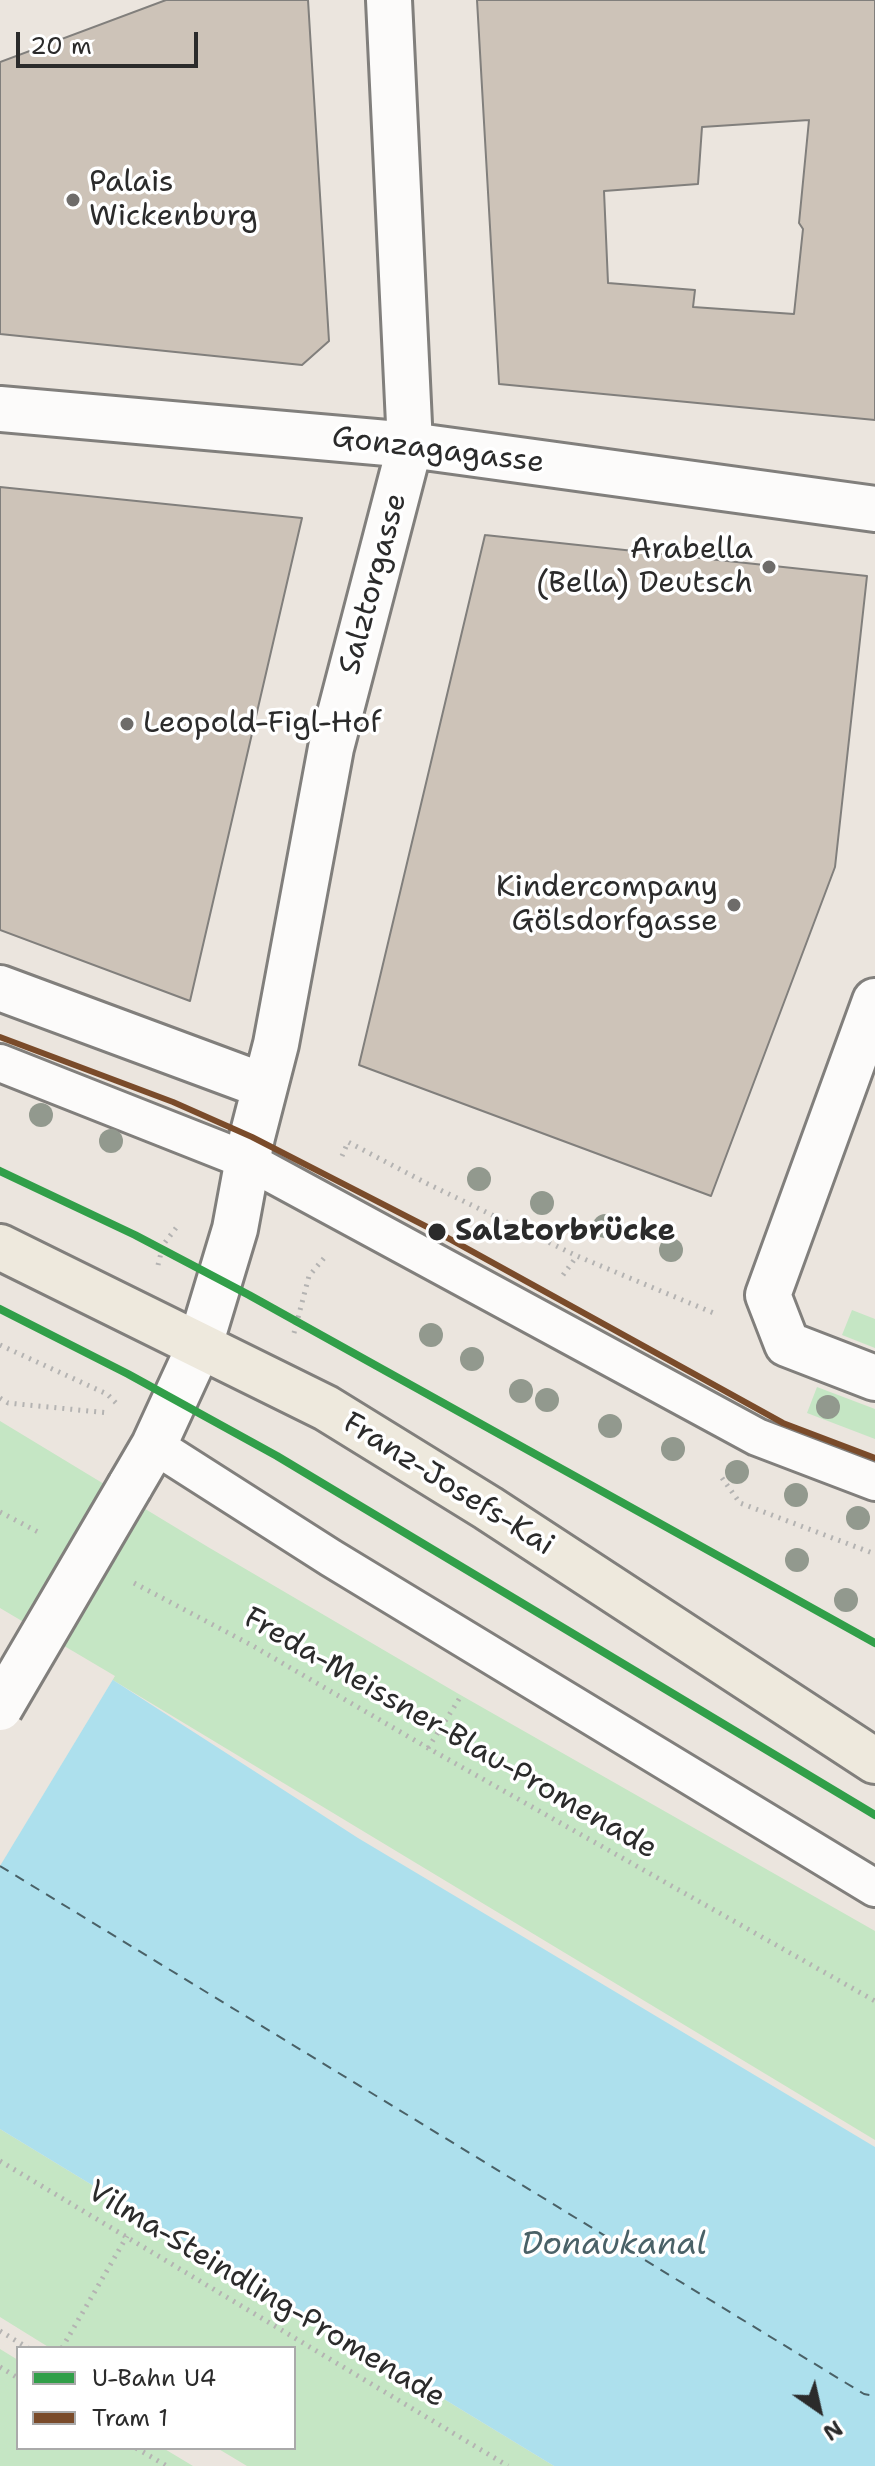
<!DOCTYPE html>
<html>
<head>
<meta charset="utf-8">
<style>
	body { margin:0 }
	#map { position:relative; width:875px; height:2466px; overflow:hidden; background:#ebe5de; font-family:"Shantell Sans",sans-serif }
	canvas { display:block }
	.legend { position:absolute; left:16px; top:2346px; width:280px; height:104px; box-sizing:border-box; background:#fff; border:2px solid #aaa; margin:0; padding:10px 14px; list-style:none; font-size:24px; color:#2b2b2b }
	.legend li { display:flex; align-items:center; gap:16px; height:40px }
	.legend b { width:40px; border:2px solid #aaa }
	.north { position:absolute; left:779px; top:2370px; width:80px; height:80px; -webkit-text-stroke:6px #fff; paint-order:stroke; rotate:146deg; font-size:22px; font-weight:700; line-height:32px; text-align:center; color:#2b2b2b }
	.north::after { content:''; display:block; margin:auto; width:28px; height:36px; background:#2b2b2b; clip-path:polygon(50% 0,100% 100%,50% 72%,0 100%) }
	.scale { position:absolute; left:16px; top:32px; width:182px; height:36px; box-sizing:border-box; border:4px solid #2b2b2b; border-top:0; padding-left:10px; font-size:24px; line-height:28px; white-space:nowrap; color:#2b2b2b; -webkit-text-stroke:6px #fff; paint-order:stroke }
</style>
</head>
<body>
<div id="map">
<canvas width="875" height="2466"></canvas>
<ul class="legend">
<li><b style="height:10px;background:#319f49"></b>U-Bahn U4</li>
<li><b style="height:10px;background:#7a4b2a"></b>Tram 1</li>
</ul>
<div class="north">N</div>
<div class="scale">20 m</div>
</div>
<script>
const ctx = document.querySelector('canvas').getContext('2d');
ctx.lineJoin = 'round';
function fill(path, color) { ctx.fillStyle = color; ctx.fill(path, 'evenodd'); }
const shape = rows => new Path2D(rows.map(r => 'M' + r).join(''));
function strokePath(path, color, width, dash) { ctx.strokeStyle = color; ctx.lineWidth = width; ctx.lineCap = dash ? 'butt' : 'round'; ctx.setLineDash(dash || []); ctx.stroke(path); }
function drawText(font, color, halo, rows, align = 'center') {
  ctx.font = font + ' "Shantell Sans",sans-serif'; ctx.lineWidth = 7; ctx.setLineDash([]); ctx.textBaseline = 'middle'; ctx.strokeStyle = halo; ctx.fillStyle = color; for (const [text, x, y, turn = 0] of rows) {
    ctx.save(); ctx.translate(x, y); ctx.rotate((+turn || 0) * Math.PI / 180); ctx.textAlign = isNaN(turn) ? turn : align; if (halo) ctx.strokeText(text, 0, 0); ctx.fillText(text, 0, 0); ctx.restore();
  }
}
fill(shape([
	[852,1310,875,1319,875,1348,842,1335],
	[817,1387,875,1409,875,1439,807,1413],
	[0,1421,208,1547,457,1693,875,1931,875,2140,0,1612],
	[0,2129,554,2466,247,2466,217,2448,294,2448,294,2348,50,2348,0,2317],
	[0,2349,18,2360,18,2448,163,2448,193,2466,0,2466]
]), '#c5e6c4');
fill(shape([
	[0,1612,113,1680,358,1838,875,2147,875,2466,554,2466,0,2129]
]), '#ade0ed');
fill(shape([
	[0,1608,115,1676,0,1866]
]), '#ebe5de');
strokePath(shape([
	[0,1866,864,2394,875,2396]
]), '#4a6167', 2, [10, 8]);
const building = shape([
	[166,0,308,0,329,341,302,365,0,334,0,62,166,0],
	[477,0,875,0,875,420,499,384,477,0],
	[809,120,799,223,803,229,794,314,693,307,695,290,608,283,604,191,698,184,702,127,809,120],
	[0,487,302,518,190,1001,0,930,0,487],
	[485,535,867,576,835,867,711,1196,359,1065,485,535]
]);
fill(building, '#cdc3b8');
strokePath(building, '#817f7c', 2);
const lane = shape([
	[0,1063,248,1161,757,1437,875,1482],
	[154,1445,331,1558,875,1888]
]);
const street = shape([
	[0,409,410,445,875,509],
	[0,988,264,1086],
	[875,1001,768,1295,787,1344,875,1378],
	[200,1345,235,1229,252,1137,276,1044,331,748,410,445,389,0]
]);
const secondary = shape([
	[130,1486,154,1445,200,1345]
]);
const primary = shape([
	[0,1247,326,1408,488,1508,875,1761]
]);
strokePath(lane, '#817f7c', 42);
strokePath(street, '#817f7c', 50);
strokePath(secondary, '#817f7c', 50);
strokePath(primary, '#817f7c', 50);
strokePath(shape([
	[342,1156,348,1142,428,1184,577,1256,716,1314],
	[158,1265,163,1245,176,1228],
	[563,1275,577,1256],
	[294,1333,309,1276,324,1258],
	[0,1345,107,1394,116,1403],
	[0,1398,8,1403,109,1413],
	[722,1478,740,1503,875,1554],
	[0,1512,40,1533],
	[134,1583,253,1646,428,1748,875,2001],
	[428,1748,461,1696],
	[0,2161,508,2466],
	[0,2331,28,2348],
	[62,2348,127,2236],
	[0,2367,18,2378],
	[136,2448,167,2466]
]), '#b4b3b2', 5, [2, 6]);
strokePath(lane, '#fcfbfa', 36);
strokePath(street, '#fcfbfa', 44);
strokePath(secondary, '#fcfbfa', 44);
strokePath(primary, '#eee9dd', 44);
const secondaryBridge = shape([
	[0,1708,130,1486]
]);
strokePath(secondaryBridge, '#817f7c', 50, []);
strokePath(secondaryBridge, '#fcfbfa', 44);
strokePath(shape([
	[0,1037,173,1102,252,1137,437,1232,783,1423,875,1458]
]), '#7a4b2a', 6);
strokePath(shape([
	[0,1171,135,1235,249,1295,875,1643],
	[0,1309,128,1374,277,1456,875,1815]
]), '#319f49', 8);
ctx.fillStyle = '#92998e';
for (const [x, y] of [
	[41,1115],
	[111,1141],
	[479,1179],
	[542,1203],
	[605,1226],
	[671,1250],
	[431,1335],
	[472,1359],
	[521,1391],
	[547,1400],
	[828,1407],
	[610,1426],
	[673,1449],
	[737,1472],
	[796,1495],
	[858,1518],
	[797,1560],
	[846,1600]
]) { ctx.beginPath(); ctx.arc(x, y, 12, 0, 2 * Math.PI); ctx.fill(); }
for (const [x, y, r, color] of [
	[73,200,8,"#6e6c6a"],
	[769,567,8,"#6e6c6a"],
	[127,724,8,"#6e6c6a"],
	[734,905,8,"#6e6c6a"],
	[437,1232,10,"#2b2b2b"]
]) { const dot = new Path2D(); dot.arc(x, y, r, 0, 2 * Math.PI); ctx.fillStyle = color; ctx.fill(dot); strokePath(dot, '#fff', 3); }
drawText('30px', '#2b2b2b', '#fff', [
	["Palais",89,183],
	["Wickenburg",89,217],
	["Arabella",753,550,"right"],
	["(Bella) Deutsch",753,584,"right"],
	["Leopold-Figl-Hof",143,724],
	["Kindercompany",718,888,"right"],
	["Gölsdorfgasse",718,922,"right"]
], 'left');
drawText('30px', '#2b2b2b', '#fff', [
	["Gonzagagasse",438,451,7],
	["Salztorgasse",374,584,-75],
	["Franz-Josefs-Kai",448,1485,32],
	["Freda-Meissner-Blau-Promenade",450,1734,30],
	["Vilma-Steindling-Promenade",266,2295,31]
]);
drawText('bold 30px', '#2b2b2b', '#fff', [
	["Salztorbrücke",455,1232]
], 'left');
drawText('italic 32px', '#4a6167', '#fff', [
	["Donaukanal",614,2246]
]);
</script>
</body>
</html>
